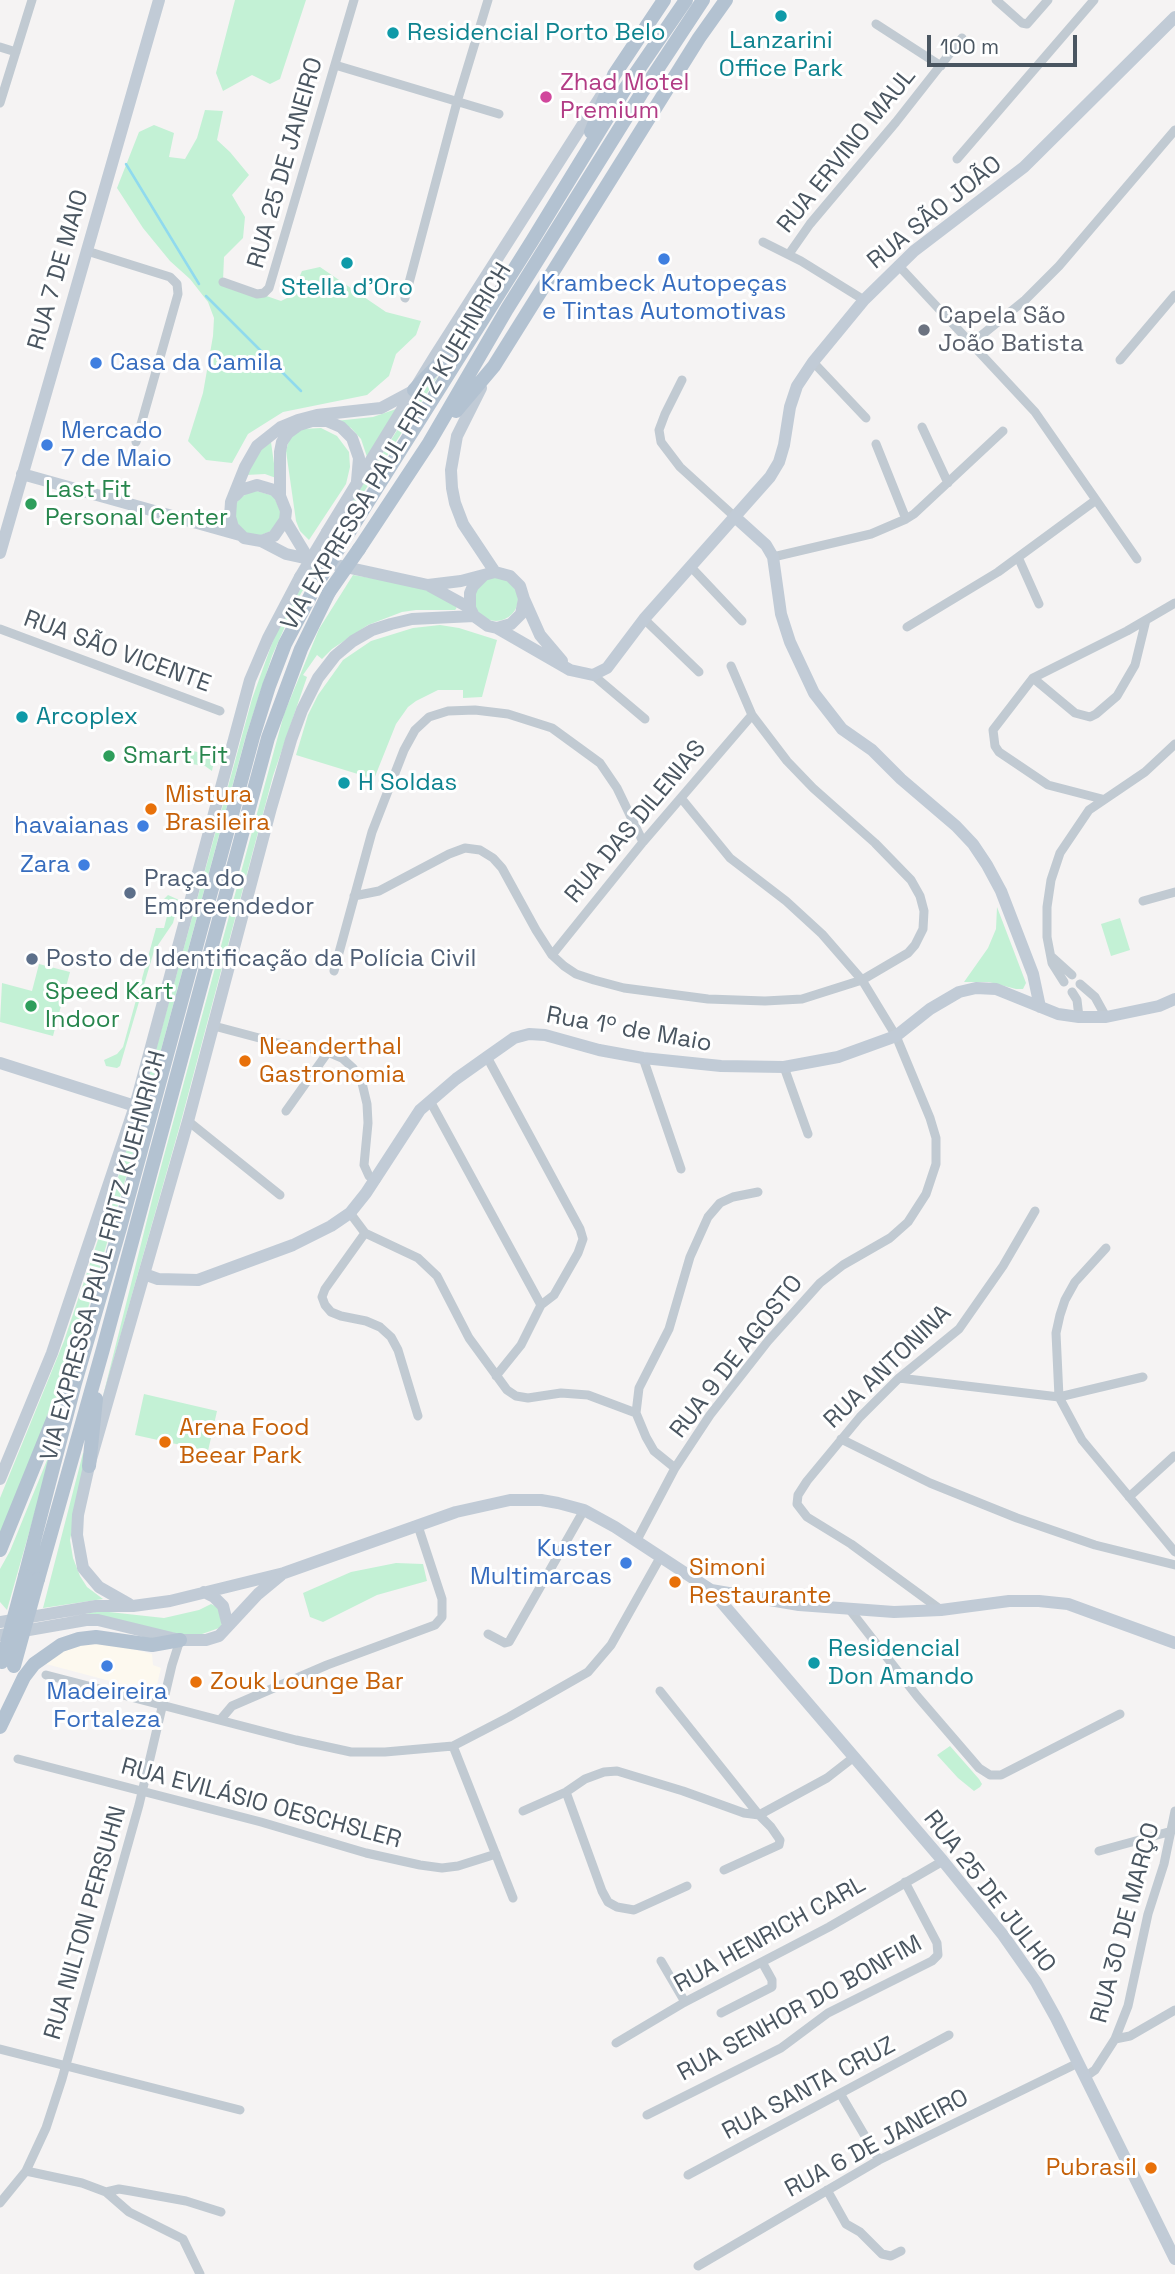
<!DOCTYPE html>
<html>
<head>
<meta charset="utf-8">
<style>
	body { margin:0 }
	#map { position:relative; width:1175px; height:2274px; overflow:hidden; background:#f5f3f3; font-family:"Space Grotesk",sans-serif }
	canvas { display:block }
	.scale { position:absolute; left:927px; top:35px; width:150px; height:32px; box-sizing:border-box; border:4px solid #4a5661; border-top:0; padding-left:9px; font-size:21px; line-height:24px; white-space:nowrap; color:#4a5661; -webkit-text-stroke:5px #fff; paint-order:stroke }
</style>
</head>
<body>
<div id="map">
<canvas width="1175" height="2274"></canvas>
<div class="scale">100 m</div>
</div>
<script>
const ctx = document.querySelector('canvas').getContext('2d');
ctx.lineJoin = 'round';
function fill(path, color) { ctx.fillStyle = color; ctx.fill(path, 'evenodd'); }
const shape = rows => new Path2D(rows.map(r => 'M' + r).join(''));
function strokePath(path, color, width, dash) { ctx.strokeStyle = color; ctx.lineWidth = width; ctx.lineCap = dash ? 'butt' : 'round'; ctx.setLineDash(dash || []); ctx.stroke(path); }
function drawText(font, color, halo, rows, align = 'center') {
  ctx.font = font + ' "Space Grotesk",sans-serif'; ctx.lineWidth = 6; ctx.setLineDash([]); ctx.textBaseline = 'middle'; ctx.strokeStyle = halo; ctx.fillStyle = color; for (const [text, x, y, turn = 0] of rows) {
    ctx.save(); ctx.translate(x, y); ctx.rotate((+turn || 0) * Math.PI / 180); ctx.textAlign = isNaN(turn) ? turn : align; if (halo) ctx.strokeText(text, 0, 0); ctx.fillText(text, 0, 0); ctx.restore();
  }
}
fill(shape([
	[107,1642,152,1654,153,1665,161,1668,155,1693,46,1664,60,1652,84,1644]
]), '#fdf9ef');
fill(shape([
	[235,0,306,0,280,79,270,84,252,75,223,91,216,73],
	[205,110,223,111,217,140,230,152,249,175,232,195,245,217,243,238,224,257,223,281,281,301,291,296,302,271,320,267,386,312,421,321,416,335,396,354,389,376,367,395,283,412,248,434,232,463,206,460,188,441,203,393,213,336,214,318,208,302,190,279,170,261,143,228,117,188,139,132,154,125,174,133,169,157,185,159,197,138],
	[438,376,328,548,324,546,420,394],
	[399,408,367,457,361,439,351,428,335,421,373,417],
	[321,428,337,436,349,452,350,467,346,484,309,540,300,531,296,521,286,451,290,437,303,429],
	[271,442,276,478,265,474,246,475,255,454],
	[253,490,274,496,282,516,276,529,256,537,242,531,235,518,236,504,240,498],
	[314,564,317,566,296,602,272,656,245,739,135,1146,71,1367,0,1540,0,1498,64,1341,111,1201,155,1053,252,699,275,635],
	[353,575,424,587,457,606,456,609,455,610,416,610,402,612,368,625,332,649,322,659,317,655,303,675,307,677,273,776,180,1125,101,1404,153,1196,284,714,319,629],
	'474 599a22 22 0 1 1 44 0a22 22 0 1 1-44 0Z',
	[440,625,459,628,497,640,482,697,463,698,463,690,438,690,416,701,408,707,396,724,374,779,296,755,308,715,318,695,343,660,371,641,413,628],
	[181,748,218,757,216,766,213,766,212,771,205,766,185,763,186,755,180,752],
	[168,895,179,900,173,923,154,951,120,1066,117,1068,106,1066,104,1060,117,1054,123,1047,156,928,164,928,170,904,163,900],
	[997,907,1026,983,1023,989,1016,989,989,982,964,982,988,948,996,929],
	[1120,918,1130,950,1111,956,1101,924],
	[39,964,70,972,53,1036,0,1022,2,983,32,991],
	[144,1394,217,1411,208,1451,135,1435],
	[56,1438,7,1610,0,1602,0,1569,10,1551],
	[83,1453,86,1455,70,1540,73,1558,80,1576,87,1587,103,1599,43,1608],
	[396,1563,423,1564,427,1581,377,1595,323,1622,310,1617,303,1593,351,1572],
	[211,1604,219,1608,222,1627,202,1634,185,1635,80,1615,100,1611,164,1618,199,1610],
	[950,1746,979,1779,982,1784,980,1787,974,1791,958,1778,937,1755]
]), '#c3f1d5');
strokePath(shape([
	[126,164,199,284],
	[206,296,301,391]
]), '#90daee', 2.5);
strokePath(shape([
	[996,0,1022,23,1027,24,1048,0],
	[876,24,941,66],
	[0,47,16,52],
	[335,65,499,114],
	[0,103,32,0],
	[957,159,1094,0],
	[763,242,801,261,864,300],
	[87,251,170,277,177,284,178,294,136,442],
	[789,254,810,224,896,122,962,38],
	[898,265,1035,412,1137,559],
	[223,282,257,294,264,293,269,288,354,0],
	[405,298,457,102,488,0],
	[972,343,1025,300,1059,266,1175,130],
	[1120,360,1175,295],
	[813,362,866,418],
	[682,380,665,414,659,430,661,442,680,467,735,517],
	[922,427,948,483],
	[876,444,906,519],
	[773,557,871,534,906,519,914,514,1003,431],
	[1018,557,1039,604],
	[690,566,742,621],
	[644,619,699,672],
	[907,627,998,572,1096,500],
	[0,629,220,711],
	[593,675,645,719],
	[1033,678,1075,713,1090,717,1096,714,1117,696,1135,665,1146,620],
	[1102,799,1048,785,999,752,995,746,993,730,1033,678,1127,631,1175,603],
	[354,896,379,891,449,854,465,848,480,850,493,858,502,868,536,930,552,955,564,966,576,974,594,980,624,988,708,999,765,1001,802,999,862,980,908,953,915,945,923,929,924,911,920,896,911,880,875,843,813,788,787,761,752,715,731,666],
	[1143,901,1175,892],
	[552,955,643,842,752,715],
	[1052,957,1072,975],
	[334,971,372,832,404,750,415,730,429,717,448,711,475,710,508,714,552,728,600,763,617,788,643,842],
	[1064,982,1052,963,1047,937,1047,907,1051,880,1060,853,1089,810,1145,772,1175,744],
	[1080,984,1095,997,1106,1017],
	[1072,992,1077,1000,1079,1017],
	[214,1026,278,1043,328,1052,342,1058,353,1068,362,1083,367,1104,368,1123,364,1165,369,1176,376,1180],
	[487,1057,580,1229,583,1239,578,1253,554,1295,541,1305,521,1345,496,1376],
	[643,1058,681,1169],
	[784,1067,808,1134],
	[430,1101,541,1305],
	[286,1111,328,1052],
	[188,1121,280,1195],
	[350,1213,365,1233,418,1258,437,1276,469,1338,507,1390,516,1396,528,1398,561,1393,588,1395,636,1413],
	[365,1233,325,1289,322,1297,325,1305,331,1312,341,1316,366,1321,380,1327,391,1337,398,1350,418,1416],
	[1106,1248,1075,1282,1065,1300,1060,1315,1056,1333,1059,1397,1082,1440,1175,1552],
	[899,1378,1059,1397,1143,1377],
	[841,1439,930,1483,1017,1518,1095,1545,1175,1565],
	[675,1468,654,1451,646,1437,636,1413,639,1388,669,1329,690,1257,708,1217,720,1203,733,1197,758,1192],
	[1129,1497,1174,1456],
	[637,1540,675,1468,710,1415,768,1341,820,1283,843,1265,890,1238,908,1222,926,1194,936,1164,936,1138,930,1118,896,1036,862,980,822,934,786,901,730,858,681,798],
	[850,1610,917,1696,979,1768,990,1775,1001,1775,1120,1714],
	[941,1610,851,1544,807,1517,797,1504,798,1495,807,1481,860,1417,899,1378,959,1329,1003,1266,1035,1211],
	[488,1634,505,1643,509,1642,584,1510],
	[46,1675,296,1740,351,1752,385,1752,453,1746,509,1717,588,1672,611,1645,661,1556],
	[660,1691,759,1815,771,1827,780,1840,779,1845,724,1870],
	[221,1719,232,1706,327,1665,435,1625,442,1617,442,1599,418,1526],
	[453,1746,513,1898],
	[18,1759,261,1822,366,1853,420,1865,442,1868,458,1866,496,1854],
	[566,1792,602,1891,608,1902,617,1907,634,1910,687,1886],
	[523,1811,566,1792,585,1779,604,1772,617,1771,683,1791,744,1813,759,1815,827,1778,854,1757],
	[1099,1851,1172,1831],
	[661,1961,685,2002],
	[721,2013,772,1987,772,1980,762,1962],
	[1115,2039,1130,2036,1175,2010],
	[616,2043,685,2002,829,1927,943,1861],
	[0,2049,240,2110],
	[1085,2077,1095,2070,1115,2039,1128,2006,1148,1914,1164,1864,1175,1811],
	[841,2095,879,2160],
	[647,2115,781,2048,828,2013,932,1961,938,1955,937,1943,905,1882],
	[26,2171,82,2183,106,2192,129,2212,183,2239,200,2274],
	[688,2175,949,2035],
	[827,2190,846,2224,860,2232,882,2254,891,2256,901,2251],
	[106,2192,119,2189,131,2191,186,2201,221,2212],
	[0,2203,26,2171,46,2128,62,2079,139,1805,172,1665,180,1640],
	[698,2266,879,2160,1078,2063]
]), '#c1cad2', 9);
strokePath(shape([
	[481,388,457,436,451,470,452,488,455,503,463,524,495,572],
	[22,474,240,535],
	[235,496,241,490,257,485,274,490,280,496,286,511,285,520,274,536,261,541,244,538,233,527,230,517,231,502,245,467,257,446,281,427,298,420,317,415,381,408,411,392],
	[280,496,280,452,282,442,288,433,299,425,312,421,327,421,341,427,352,438,359,458,357,481],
	[735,517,766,545,773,557,781,614,790,642,814,693,842,729,872,750,901,779,956,826,973,844,987,865,1001,891,1033,974,1040,1007],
	[285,520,308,558],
	[327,532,435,356,601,96],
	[261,541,286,554,428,585,470,608],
	[0,553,159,0],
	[428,585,461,581,495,572,510,576,520,586,524,599,521,614,511,624,497,628,488,626,474,616,470,608,470,593,473,586,484,575],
	[524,599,540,635,562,661],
	[497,628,570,670,593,675,607,668,644,619,770,477,779,462,784,445,790,407,797,386,813,362,864,300,914,251,1024,167,1175,17],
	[0,1063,135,1106],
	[144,1274,158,1279,198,1280,293,1245,331,1226,350,1213,366,1193,420,1110,456,1079,487,1057,514,1038,529,1034,545,1035,599,1050,643,1058,721,1066,784,1067,838,1057,896,1036,930,1009,959,992,976,988,996,989,1058,1014,1079,1017,1106,1017,1159,1006,1175,999],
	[0,1479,52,1353,135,1106,250,680,268,638,300,577],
	[711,1590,799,1605,894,1612,941,1610,1009,1601,1039,1601,1068,1604,1175,1643],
	[204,1592,214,1597,223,1606,228,1626],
	[129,1604,99,1587,83,1568,77,1535,78,1515,89,1466,188,1121,271,808,291,740,302,710,318,678,335,656,353,641,372,630,391,624,412,619,474,616],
	[0,1622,96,1606,133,1606,170,1601,284,1573,456,1512,510,1500,541,1500,558,1503,584,1510,615,1527,711,1590,943,1861,1003,1935,1036,1982,1056,2018,1175,2259],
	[0,1635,86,1620,98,1620,180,1640,206,1640,219,1636,258,1594,281,1575]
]), '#c1cbd6', 12);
strokePath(shape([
	[591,132,614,75,664,0],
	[414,390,459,343],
	[456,411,494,366,699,38,726,0],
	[344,540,532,241,625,89,686,0],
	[359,549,429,443,507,309,641,94,703,0],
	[89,1466,96,1399],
	[0,1550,54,1417,68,1393],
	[25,1576,75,1383,120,1228,253,737,269,686,285,644,316,585],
	[38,1579,103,1349,268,738,301,649,329,592],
	[0,1727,24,1677,34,1664,61,1645,79,1639,96,1637,152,1645,180,1640]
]), '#b3c2d1', 14);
strokePath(shape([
	[300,577,327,532]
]), '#c1cbd6', 12);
strokePath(shape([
	[316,585,344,540],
	[329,592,359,549],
	[2,1662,25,1576],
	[14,1666,38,1579]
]), '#b3c2d1', 14);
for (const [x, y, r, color] of [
	[781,16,7,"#0f9aa8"],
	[393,33,7,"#0f9aa8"],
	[546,97,7,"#d1479c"],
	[664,259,7,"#3f7fe0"],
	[347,263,7,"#0f9aa8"],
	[924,330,7,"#6b7280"],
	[96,363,7,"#3f7fe0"],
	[47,445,7,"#3f7fe0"],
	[31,504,7,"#2e9e5b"],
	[22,717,7,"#0f9aa8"],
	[109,756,7,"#2e9e5b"],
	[344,783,7,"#0f9aa8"],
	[151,809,7,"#e8710a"],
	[143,826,7,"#3f7fe0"],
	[84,865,7,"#3f7fe0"],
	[130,893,7,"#5c6f8a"],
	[32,959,7,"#5c6f8a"],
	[31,1006,7,"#2e9e5b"],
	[245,1061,7,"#e8710a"],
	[165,1442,7,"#e8710a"],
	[626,1563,7,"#3f7fe0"],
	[675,1582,7,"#e8710a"],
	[814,1663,7,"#0f9aa8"],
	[107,1666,7,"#3f7fe0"],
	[196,1682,7,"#e8710a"],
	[1151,2168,7,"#e8710a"]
]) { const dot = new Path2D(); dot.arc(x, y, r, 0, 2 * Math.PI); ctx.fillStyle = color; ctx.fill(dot); strokePath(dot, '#fff', 2.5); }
drawText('24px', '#0d838f', '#fff', [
	["Residencial Porto Belo",407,33],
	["Lanzarini",781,41,"center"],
	["Office Park",781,69,"center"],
	["Stella d'Oro",347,288,"center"],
	["Arcoplex",36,717],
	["H Soldas",358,783],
	["Residencial",828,1649],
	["Don Amando",828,1677]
], 'left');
drawText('24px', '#b23c85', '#fff', [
	["Zhad Motel",560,83],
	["Premium",560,111]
], 'left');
drawText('24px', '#4a5661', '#fff', [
	["RUA ERVINO MAUL",847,151,-51],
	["RUA 25 DE JANEIRO",286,163,-74],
	["RUA SÃO JOÃO",935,213,-39],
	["RUA 7 DE MAIO",59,270,-74],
	["VIA EXPRESSA PAUL FRITZ KUEHNRICH",397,447,-59],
	["RUA SÃO VICENTE",117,652,20],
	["RUA DAS DILENIAS",636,822,-50],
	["Rua 1º de Maio",629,1030,10],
	["VIA EXPRESSA PAUL FRITZ KUEHNRICH",104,1256,-75],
	["RUA 9 DE AGOSTO",737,1357,-52],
	["RUA ANTONINA",888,1367,-44],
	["RUA EVILÁSIO OESCHSLER",261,1804,15],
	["RUA 25 DE JULHO",989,1892,52],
	["RUA NILTON PERSUHN",86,1923,-74],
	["RUA 30 DE MARÇO",1126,1923,-75],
	["RUA HENRICH CARL",770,1935,-29],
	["RUA SENHOR DO BONFIM",800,2009,-29],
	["RUA SANTA CRUZ",809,2089,-28],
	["RUA 6 DE JANEIRO",877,2144,-28]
]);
drawText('24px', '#366cbe', '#fff', [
	["Krambeck Autopeças",664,284,"center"],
	["e Tintas Automotivas",664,312,"center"],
	["Casa da Camila",110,363,"left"],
	["Mercado",61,431,"left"],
	["7 de Maio",61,459,"left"],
	["havaianas",129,826],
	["Zara",70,865],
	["Kuster",612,1549],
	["Multimarcas",612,1577],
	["Madeireira",107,1692,"center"],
	["Fortaleza",107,1720,"center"]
], 'right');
drawText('24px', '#5b616d', '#fff', [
	["Capela São",938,316],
	["João Batista",938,344]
], 'left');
drawText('24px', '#27864d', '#fff', [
	["Last Fit",45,490],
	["Personal Center",45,518],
	["Smart Fit",123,756],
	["Speed Kart",45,992],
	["Indoor",45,1020]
], 'left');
drawText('24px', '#c56008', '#fff', [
	["Mistura",165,795],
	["Brasileira",165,823],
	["Neanderthal",259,1047],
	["Gastronomia",259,1075],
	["Arena Food",179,1428],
	["Beear Park",179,1456],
	["Simoni",689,1568],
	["Restaurante",689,1596],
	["Zouk Lounge Bar",210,1682],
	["Pubrasil",1137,2168,"right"]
], 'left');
drawText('24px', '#4e5e75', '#fff', [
	["Praça do",144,879],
	["Empreendedor",144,907],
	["Posto de Identificação da Polícia Civil",46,959]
], 'left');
</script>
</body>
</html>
